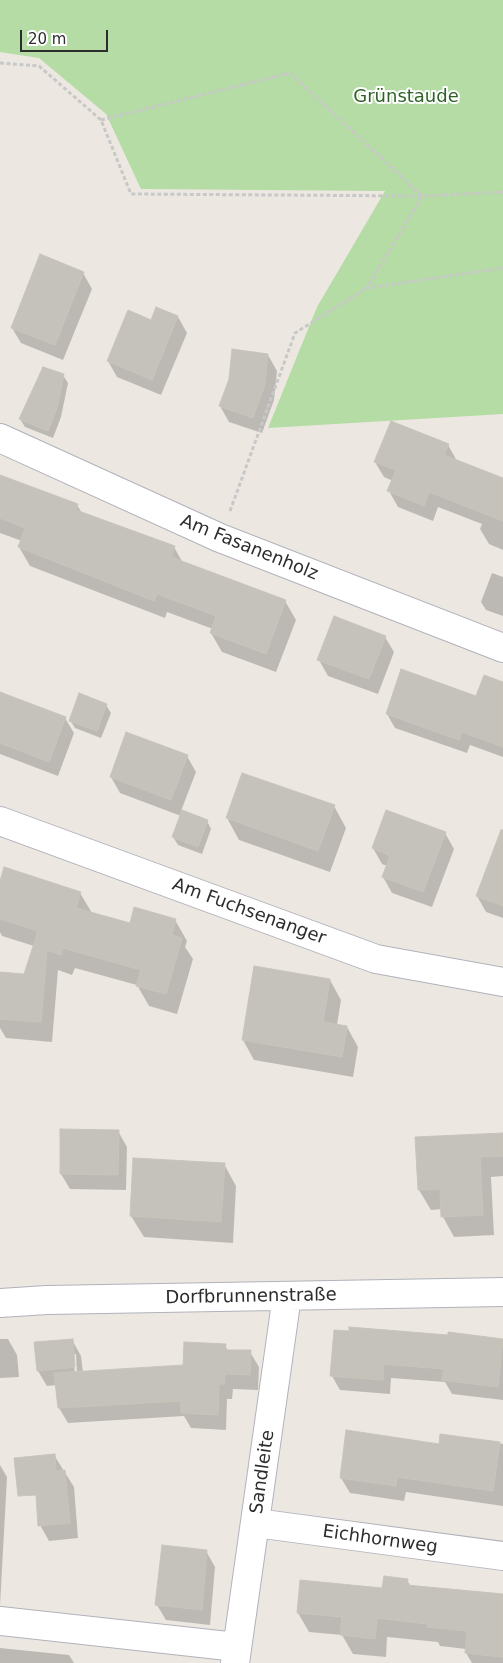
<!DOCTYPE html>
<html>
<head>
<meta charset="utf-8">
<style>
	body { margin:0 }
	#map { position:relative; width:503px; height:1663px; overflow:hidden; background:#ece8e1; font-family:"DejaVu Sans",sans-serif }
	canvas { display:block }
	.scale { position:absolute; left:20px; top:30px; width:88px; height:22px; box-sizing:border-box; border:2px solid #2d2d2d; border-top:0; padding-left:6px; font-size:15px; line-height:18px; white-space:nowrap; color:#2d2d2d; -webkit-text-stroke:4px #fff; paint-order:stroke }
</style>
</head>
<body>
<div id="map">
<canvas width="503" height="1663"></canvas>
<div class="scale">20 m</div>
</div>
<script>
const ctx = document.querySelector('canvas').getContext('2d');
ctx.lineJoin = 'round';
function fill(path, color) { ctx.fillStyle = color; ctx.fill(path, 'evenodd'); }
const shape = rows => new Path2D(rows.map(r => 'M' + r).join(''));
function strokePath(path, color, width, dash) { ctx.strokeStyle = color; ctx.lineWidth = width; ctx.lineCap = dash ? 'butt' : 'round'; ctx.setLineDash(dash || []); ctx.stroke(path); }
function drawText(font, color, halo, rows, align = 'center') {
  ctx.font = font + ' "DejaVu Sans",sans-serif'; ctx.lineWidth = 4; ctx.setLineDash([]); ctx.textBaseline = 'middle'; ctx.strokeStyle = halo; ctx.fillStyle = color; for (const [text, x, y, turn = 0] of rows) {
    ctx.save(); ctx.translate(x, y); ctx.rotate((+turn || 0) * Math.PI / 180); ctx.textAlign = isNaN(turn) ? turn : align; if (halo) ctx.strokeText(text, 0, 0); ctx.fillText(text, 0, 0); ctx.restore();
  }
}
fill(shape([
	[0,0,503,0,503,414,268,428,317,307,385,191,141,189,106,114,39,58,0,52]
]), '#b4dca4');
fill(shape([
	[83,273,92,289,63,360,21,343,12,328],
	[178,317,187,333,161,395,117,377,108,361],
	[268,355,277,371,274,400,262,433,229,422,220,406],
	[63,375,68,383,61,417,53,438,25,427,20,419],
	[448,445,457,461,503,479,503,550,489,544,480,529,482,524,438,507,433,521,398,507,389,491,393,481,384,477,375,462],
	[0,476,77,505,82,513,174,547,183,563,285,601,296,620,276,672,222,652,211,633,213,629,167,612,165,618,30,566,19,547,22,541,0,533],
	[492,573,503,577,503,616,486,610,481,602],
	[385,637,394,652,378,694,328,676,319,660],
	[503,683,503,757,470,745,467,753,395,728,387,714,477,697],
	[0,704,65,718,74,733,58,776,0,754],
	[106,705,111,713,101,738,75,728,70,720],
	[187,756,196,772,181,811,207,821,211,829,202,854,178,845,173,837,181,816,120,793,111,777],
	[243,774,334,806,346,828,330,872,239,840,227,818],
	[445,833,454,849,432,907,392,893,383,877,387,866,382,864,373,848],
	[503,861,503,918,486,912,477,896],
	[0,885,80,893,92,913,131,924,175,920,187,941,185,947,193,959,177,1014,149,1006,137,985,75,968,72,975,58,970,52,1042,6,1038,0,1028,0,973,25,975,34,946,2,936,0,932],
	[330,980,341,1000,337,1025,347,1027,358,1047,353,1077,254,1060,243,1040],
	[118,1131,127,1147,126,1190,70,1189,61,1174],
	[503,1134,503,1176,491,1177,494,1235,454,1237,443,1217,442,1209,431,1210,419,1190],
	[224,1164,236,1186,233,1243,144,1237,131,1216],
	[449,1333,503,1340,503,1400,452,1394,445,1382,391,1378,390,1394,340,1390,332,1376,449,1336],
	[0,1339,8,1339,17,1355,19,1377,0,1378],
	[72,1340,81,1356,83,1373,184,1366,225,1345,228,1351,250,1352,259,1367,258,1390,233,1389,232,1399,227,1399,226,1430,191,1428,184,1416,68,1423,59,1408,57,1385,47,1386,38,1371],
	[73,1354,76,1354,77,1374,75,1374],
	[441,1435,503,1444,503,1506,406,1492,404,1501,350,1493,341,1478,440,1445],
	[54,1455,74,1487,78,1538,49,1541,40,1525],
	[0,1465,7,1477,0,1606],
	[206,1551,215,1567,210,1625,166,1620,157,1605],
	[407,1580,411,1587,503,1596,503,1663,472,1663,466,1653,466,1649,440,1646,438,1642,387,1637,386,1657,353,1654,342,1635,309,1632,298,1613,384,1589],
	[0,1648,69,1655,74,1663,0,1663]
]), '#0003');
const building = shape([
	[40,254,84,272,55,345,11,328,40,254],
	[156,307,178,316,152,380,107,361,128,310,151,320,156,307],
	[232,349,268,354,265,384,253,418,219,406,229,379,232,349],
	[43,367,64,374,57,408,48,431,19,419,43,367],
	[391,421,449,444,444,455,503,478,503,521,429,492,424,506,387,491,396,470,374,462,391,421],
	[0,475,78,504,76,510,175,546,171,557,286,600,266,654,210,633,216,616,157,594,154,601,18,547,25,528,0,518,0,475],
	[334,616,386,636,369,679,317,660,334,616],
	[401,669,476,696,484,675,503,682,503,747,462,732,459,740,386,714,401,669],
	[0,692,66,717,49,762,0,743,0,692],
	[79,693,107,704,97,731,69,721,79,693],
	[126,732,188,755,171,800,110,777,126,732],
	[242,773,335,805,318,851,226,818,242,773],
	[182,810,208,820,198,847,172,837,182,810],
	[386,810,446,832,423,892,382,877,390,856,372,848,386,810],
	[501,830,503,830,503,906,476,896,501,830],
	[4,867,81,892,76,908,130,923,134,907,176,919,172,935,182,938,166,994,136,986,141,970,63,948,61,955,47,950,41,1022,0,1019,0,972,24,974,38,931,0,919,0,881,4,867],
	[254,966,330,979,323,1022,347,1026,342,1057,242,1040,254,966],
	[60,1129,119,1130,118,1175,60,1174,60,1129],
	[503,1133,503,1156,480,1157,483,1215,441,1217,440,1189,418,1190,415,1137,503,1133],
	[133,1158,225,1163,221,1222,130,1216,133,1158],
	[349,1327,448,1335,448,1332,503,1339,498,1387,442,1380,444,1369,384,1364,383,1380,330,1376,334,1330,349,1331,349,1327],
	[73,1339,75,1367,37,1371,34,1342,73,1339],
	[184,1342,226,1344,225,1350,251,1350,250,1375,225,1374,224,1384,219,1384,218,1415,181,1413,181,1401,58,1408,54,1373,183,1365,184,1342],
	[346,1430,439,1444,440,1434,500,1442,493,1491,397,1477,396,1486,340,1478,346,1430],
	[55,1454,56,1471,65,1470,70,1523,38,1526,36,1495,18,1496,14,1458,55,1454],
	[162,1545,207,1550,202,1610,155,1605,162,1545],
	[384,1576,408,1579,407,1585,503,1594,503,1657,465,1653,467,1631,427,1627,428,1624,377,1618,375,1639,340,1635,342,1617,297,1613,300,1580,382,1588,384,1576]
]);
fill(building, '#c5c2bc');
strokePath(building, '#c8c4ba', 1);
const minor = shape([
	[0,438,220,538,503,648],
	[0,821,376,959,503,982],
	[0,1303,47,1300,503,1292],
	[256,1523,503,1556],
	[0,1621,237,1647],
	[235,1663,287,1296]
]);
strokePath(minor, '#b1b2bb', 30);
strokePath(shape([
	[0,63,39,66,101,120,131,194,422,196,503,192],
	[101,120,290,73,422,196,367,288,503,268],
	[230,511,295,333,367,288]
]), '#c8c8c8', 3, [4, 2.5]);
strokePath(minor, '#fff', 28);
drawText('18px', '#2d6224', '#fff', [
	["Grünstaude",406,97]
]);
drawText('18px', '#2d2d2d', '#fff', [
	["Am Fasanenholz",249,548,22],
	["Am Fuchsenanger",249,912,20],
	["Dorfbrunnenstraße",251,1297,-1],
	["Sandleite",263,1472,-82],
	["Eichhornweg",380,1540,8]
]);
</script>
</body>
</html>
